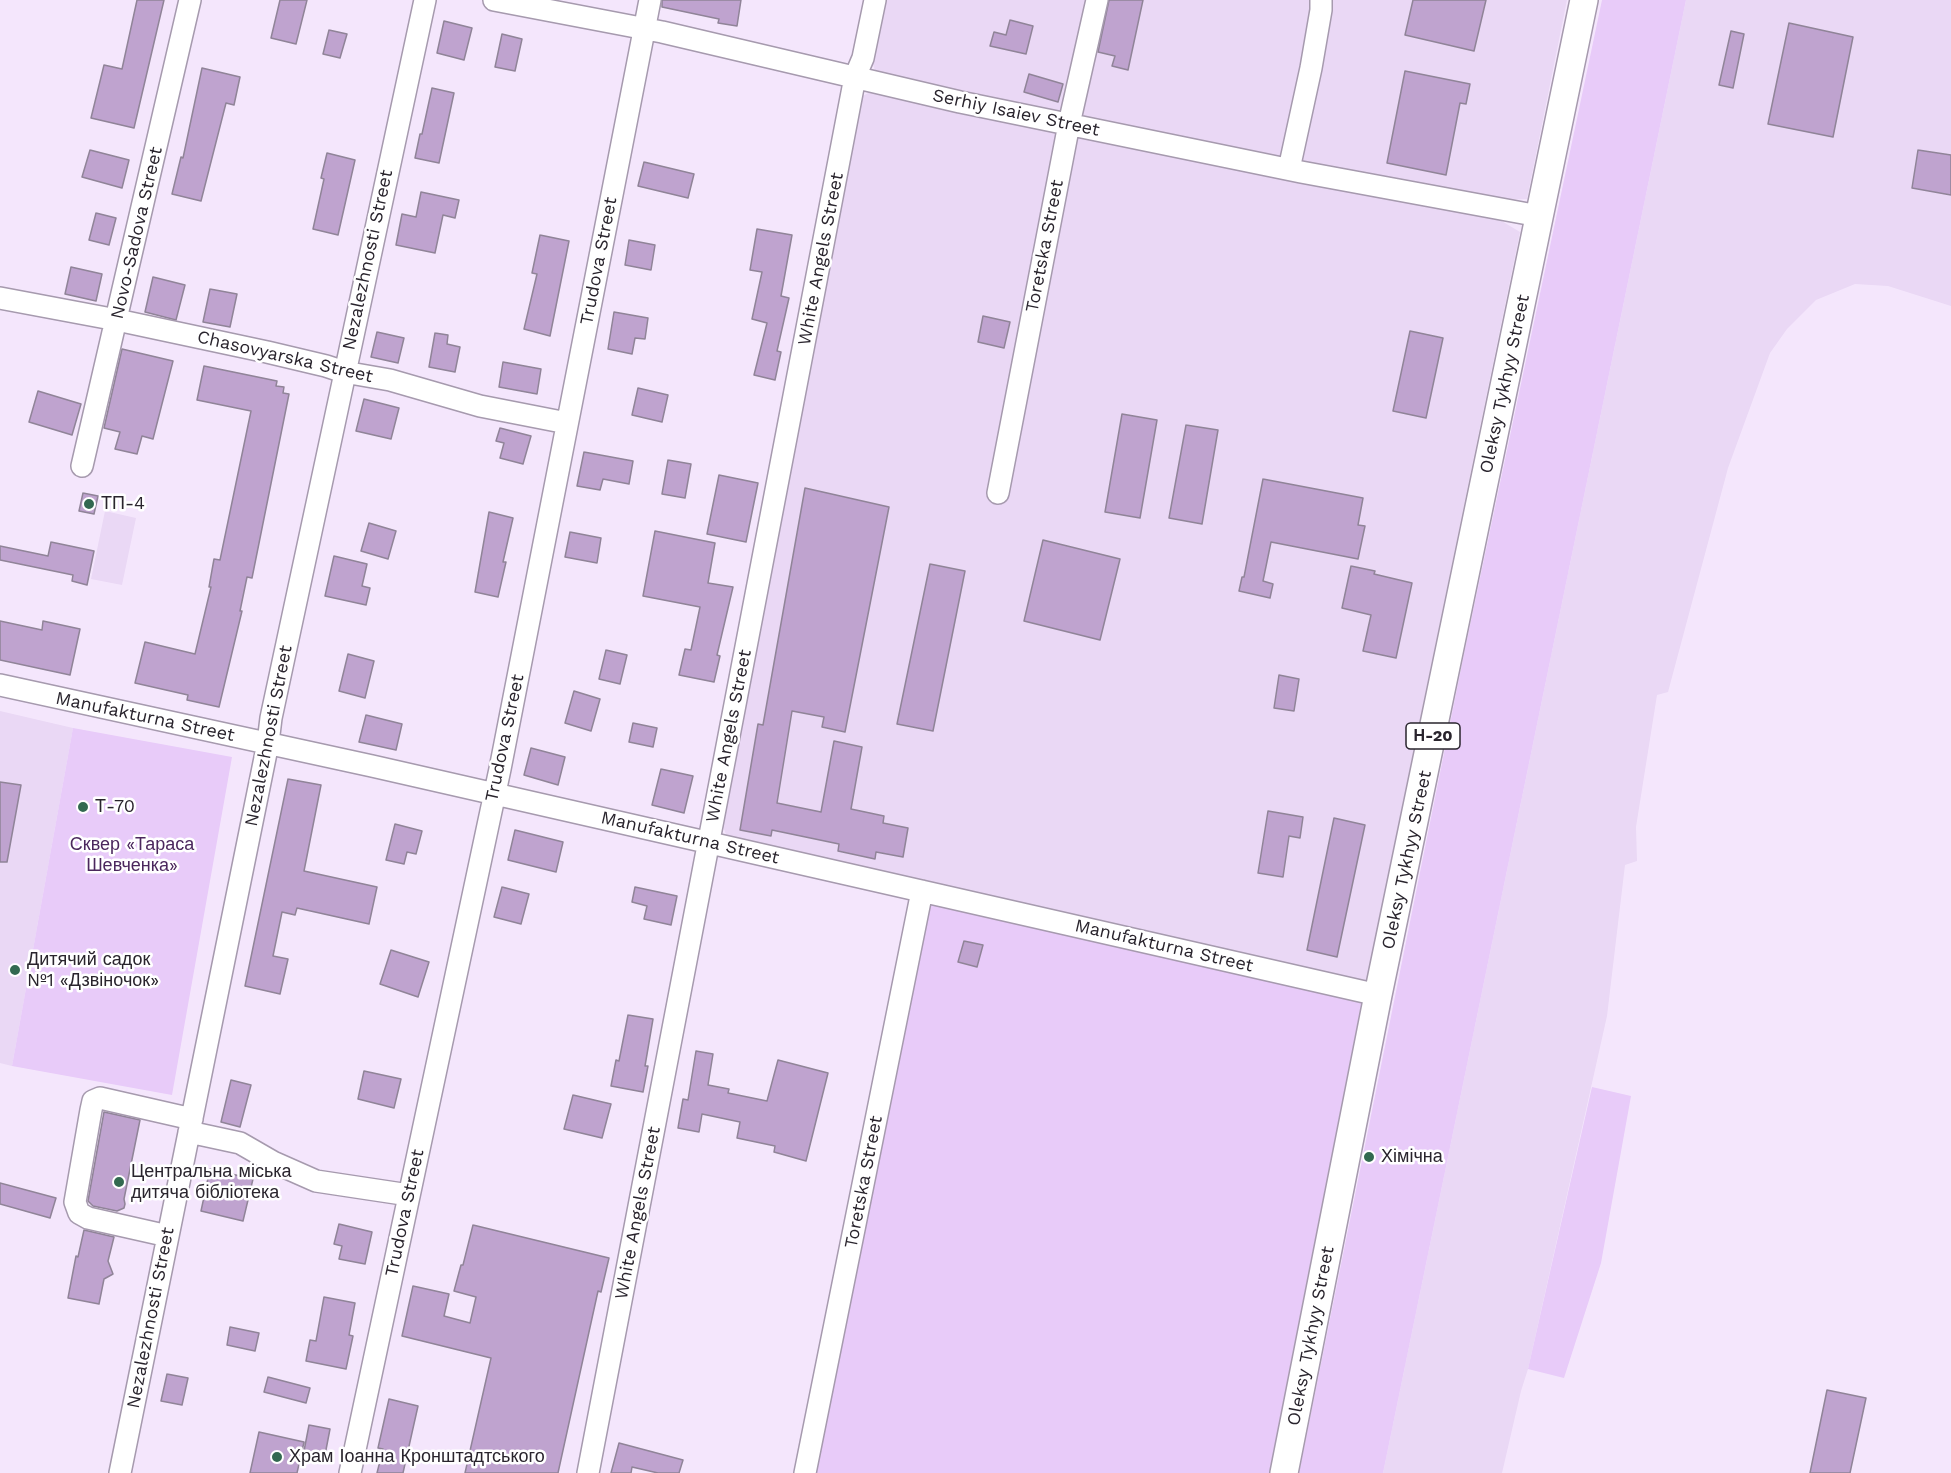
<!DOCTYPE html>
<html>
<head>
<meta charset="utf-8">
<style>
	body { margin:0 }
	canvas { display:block; background:#f4e6fc }
</style>
</head>
<body>
<canvas width="1951" height="1473"></canvas>
<script>
const ctx = document.querySelector('canvas').getContext('2d');
ctx.lineJoin = 'round';
function fill(path, color) { ctx.fillStyle = color; ctx.fill(path, 'evenodd'); }
const shape = rows => new Path2D(rows.map(r => 'M' + r).join(''));
function strokePath(path, color, width, dash) { ctx.strokeStyle = color; ctx.lineWidth = width; ctx.lineCap = dash ? 'butt' : 'round'; ctx.setLineDash(dash || []); ctx.stroke(path); }
function drawText(font, color, halo, rows, align = 'center') {
  ctx.font = font + ' "Work Sans",sans-serif'; ctx.lineWidth = 5; ctx.setLineDash([]); ctx.textBaseline = 'middle'; ctx.strokeStyle = halo; ctx.fillStyle = color; for (const [text, x, y, turn = 0] of rows) {
    ctx.save(); ctx.translate(x, y); ctx.rotate((+turn || 0) * Math.PI / 180); ctx.textAlign = isNaN(turn) ? turn : align; if (halo) ctx.strokeText(text, 0, 0); ctx.fillText(text, 0, 0); ctx.restore();
  }
}
fill(shape([
	[884,0,1567,0,1527,199,1498,200,1301,163,960,93,876,73,871,59],
	[1686,0,1951,0,1951,306,1888,286,1855,284,1816,300,1787,329,1770,353,1728,468,1668,692,1657,695,1636,827,1637,861,1625,865,1607,1016,1528,1369,1521,1391,1502,1473,1383,1473],
	[872,91,1495,217,1520,232,1366,982,727,837,722,824,861,97],
	[105,511,136,518,122,585,91,579],
	[0,711,73,728,12,1066,0,1063]
]), '#ead8f5');
fill(shape([
	[1602,0,1686,0,1383,1473,1299,1473,1464,654],
	[73,728,232,757,172,1095,12,1066],
	[933,902,1362,1000,1269,1473,813,1473,926,911],
	[1592,1087,1631,1096,1601,1263,1564,1378,1528,1369]
]), '#e8cbf9');
const building = shape([
	[137,0,164,0,134,128,91,118,104,65,122,69,137,0],
	[280,0,307,0,296,44,271,38,280,0],
	[662,0,741,0,737,26,718,23,719,19,662,7,662,0],
	[1109,0,1143,0,1128,70,1112,66,1115,56,1098,52,1109,0],
	[1413,0,1486,0,1474,51,1405,35,1413,0],
	[1010,20,1033,26,1026,54,990,46,994,32,1006,35,1010,20],
	[444,21,472,28,464,60,437,53,444,21],
	[1789,23,1853,37,1833,137,1768,124,1789,23],
	[329,30,347,34,340,58,323,54,329,30],
	[1731,31,1744,34,1733,88,1719,85,1731,31],
	[502,34,522,39,515,71,495,67,502,34],
	[202,68,240,77,234,105,226,103,201,201,172,194,181,157,183,158,202,68],
	[1405,71,1470,84,1466,104,1460,103,1446,175,1387,163,1405,71],
	[1029,74,1063,84,1058,102,1024,92,1029,74],
	[432,88,454,93,439,163,415,158,420,134,422,134,432,88],
	[90,150,129,160,122,188,82,177,90,150],
	[1918,150,1951,155,1951,195,1912,188,1918,150],
	[327,153,355,160,338,235,313,229,324,179,321,178,327,153],
	[644,162,694,174,688,198,638,186,644,162],
	[421,192,459,200,455,218,443,215,435,253,396,245,402,214,416,217,421,192],
	[96,213,116,218,109,245,89,240,96,213],
	[757,229,792,235,781,296,789,298,777,351,781,352,775,380,754,375,767,323,752,319,762,272,750,270,757,229],
	[540,235,569,241,550,336,524,329,537,274,532,273,540,235],
	[629,240,655,245,651,270,625,265,629,240],
	[71,267,102,274,96,301,65,294,71,267],
	[153,277,185,285,176,320,145,312,153,277],
	[210,289,237,294,230,327,203,322,210,289],
	[614,312,648,318,645,339,635,338,632,354,608,349,614,312],
	[983,316,1010,322,1004,348,978,342,983,316],
	[1410,331,1443,338,1426,418,1393,411,1410,331],
	[377,332,404,338,398,363,371,357,377,332],
	[435,333,448,335,447,344,460,347,455,372,429,367,435,333],
	[122,349,173,361,153,439,142,436,137,454,115,449,120,432,104,428,122,349],
	[503,362,541,369,537,394,499,387,503,362],
	[204,366,277,381,276,386,284,387,283,393,289,394,252,578,247,577,240,611,242,611,219,707,187,700,188,695,135,683,145,642,195,654,211,587,209,587,214,559,220,560,251,411,197,400,204,366],
	[638,388,668,395,662,422,632,415,638,388],
	[38,391,81,404,72,435,29,422,38,391],
	[364,399,399,408,391,439,356,431,364,399],
	[1122,414,1157,420,1140,518,1105,512,1122,414],
	[1186,425,1218,430,1202,524,1169,518,1186,425],
	[500,428,531,436,523,464,500,458,504,443,496,441,500,428],
	[584,452,633,461,629,484,603,479,600,490,577,486,584,452],
	[668,460,691,464,685,498,662,494,668,460],
	[719,475,758,483,746,542,707,534,719,475],
	[1263,479,1363,498,1358,525,1365,526,1358,559,1271,542,1263,581,1273,584,1270,598,1239,591,1242,577,1244,577,1263,479],
	[805,488,889,507,845,732,822,727,824,717,792,711,777,803,821,812,834,741,862,747,851,809,884,816,883,823,908,828,903,857,876,852,875,859,838,851,839,844,772,830,771,836,740,830,758,724,763,725,805,488],
	[83,493,98,496,94,514,79,511,83,493],
	[489,512,513,518,503,562,506,562,498,597,475,592,489,512],
	[369,523,396,531,388,559,361,551,369,523],
	[655,531,715,543,708,583,733,587,717,655,720,656,714,682,679,675,685,649,691,650,700,607,643,596,655,531],
	[570,532,601,538,597,563,565,557,570,532],
	[1043,540,1120,559,1100,640,1024,621,1043,540],
	[51,542,94,551,87,585,72,581,73,575,0,560,0,546,48,556,51,542],
	[334,556,367,564,362,586,370,588,366,605,325,596,334,556],
	[930,564,965,571,933,731,897,724,930,564],
	[1351,566,1375,571,1374,574,1412,583,1396,658,1363,651,1371,615,1342,608,1351,566],
	[0,621,42,630,43,621,80,629,70,675,0,660,0,621],
	[606,650,627,655,620,684,599,679,606,650],
	[348,654,374,661,365,698,339,691,348,654],
	[1279,675,1299,679,1294,711,1274,708,1279,675],
	[574,691,600,699,591,731,565,723,574,691],
	[366,715,402,724,396,750,359,742,366,715],
	[633,723,657,728,653,747,629,742,633,723],
	[531,748,565,757,558,785,524,775,531,748],
	[661,769,693,776,684,813,652,805,661,769],
	[288,779,321,785,304,871,377,887,369,924,297,908,295,915,282,912,273,956,288,959,280,994,245,986,288,779],
	[0,782,21,785,7,862,0,862,0,782],
	[1268,811,1303,817,1300,838,1289,836,1283,877,1258,873,1268,811],
	[1334,818,1365,825,1337,957,1307,950,1334,818],
	[395,824,422,831,416,854,407,852,404,864,386,860,395,824],
	[515,830,563,842,556,872,508,860,515,830],
	[502,887,529,894,521,924,494,917,502,887],
	[635,887,677,896,671,925,644,919,647,906,632,902,635,887],
	[964,941,983,945,977,967,958,962,964,941],
	[391,950,429,962,418,997,380,984,391,950],
	[628,1015,653,1019,645,1066,648,1066,643,1092,611,1086,616,1060,619,1061,628,1015],
	[696,1051,713,1054,708,1085,729,1089,728,1093,767,1101,778,1060,828,1073,806,1161,774,1152,775,1146,737,1138,740,1122,702,1114,699,1132,678,1128,683,1099,688,1100,696,1051],
	[364,1071,401,1079,394,1108,358,1099,364,1071],
	[231,1080,251,1085,240,1127,221,1122,231,1080],
	[573,1095,611,1104,602,1138,564,1129,573,1095],
	[104,1112,140,1120,124,1199,125,1204,124,1208,117,1211,93,1206,88,1201,104,1112],
	[210,1169,253,1179,243,1221,201,1211,210,1169],
	[0,1183,56,1198,50,1218,0,1204,0,1183],
	[339,1224,372,1232,365,1264,339,1259,342,1246,334,1244,339,1224],
	[473,1225,609,1258,601,1292,598,1291,558,1473,465,1473,491,1358,402,1336,413,1286,449,1294,444,1316,470,1323,476,1297,454,1291,461,1265,463,1265,473,1225],
	[84,1230,114,1237,108,1261,113,1274,104,1279,99,1304,68,1298,76,1256,78,1257,84,1230],
	[324,1297,355,1303,349,1335,353,1336,346,1369,306,1361,310,1340,316,1341,324,1297],
	[230,1327,259,1333,255,1351,227,1345,230,1327],
	[167,1374,188,1378,182,1405,161,1401,167,1374],
	[268,1377,310,1388,306,1403,264,1392,268,1377],
	[1827,1390,1866,1398,1850,1473,1810,1473,1827,1390],
	[389,1399,418,1406,403,1473,377,1473,383,1449,378,1448,389,1399],
	[309,1425,330,1429,325,1455,304,1451,309,1425],
	[259,1432,304,1442,297,1473,250,1473,259,1432],
	[619,1443,683,1460,679,1473,658,1473,632,1467,631,1473,611,1473,619,1443]
]);
fill(building, '#bfa3cf');
strokePath(building, '#908498', 1.5);
const minor = shape([
	[494,0,662,32,960,102,1301,172,1539,216],
	[1289,169,1311,68,1321,10,1321,0],
	[0,298,117,320,267,352,326,366,344,372,390,380,480,406,567,423],
	[82,466,190,0],
	[998,493,1069,124,1097,0],
	[0,685,372,766,1378,995],
	[189,1132,240,1143,273,1162,316,1181,409,1195],
	[168,1236,88,1218,79,1213,75,1202,91,1110,93,1101,100,1098,192,1119],
	[120,1473,268,743,271,718,425,0],
	[350,1473,500,769,650,0],
	[588,1473,855,77,863,58,875,0],
	[805,1473,922,891]
]);
const major = shape([
	[1284,1473,1378,995,1584,0]
]);
strokePath(minor, '#a69aae', 24);
strokePath(major, '#a69aae', 30);
strokePath(minor, '#fff', 21);
strokePath(major, '#fff', 27);
for (const [x, y, r, color] of [
	[89,504,6,"#326950"],
	[83,807,6,"#326950"],
	[15,970,6,"#326950"],
	[1369,1157,6,"#326950"],
	[119,1182,6,"#326950"],
	[277,1457,6,"#326950"]
]) { const dot = new Path2D(); dot.arc(x, y, r, 0, 2 * Math.PI); ctx.fillStyle = color; ctx.fill(dot); strokePath(dot, '#fff', 2); }
for (const [x, y, w] of [
	[1433,736,54]
]) { const box = new Path2D(); box.roundRect(x - w / 2, y - 13, w, 26, 4.5); ctx.fillStyle = '#fff'; ctx.fill(box); strokePath(box, '#29242d', 1.5); }
drawText('bold 16px', '#29242d', null, [
	["Н-20",1433,736]
]);
drawText('18px', '#29242d', '#fff', [
	["Serhiy Isaiev Street",1016,113,12],
	["Novo-Sadova Street",137,233,-77],
	["Toretska Street",1045,246,-79],
	["White Angels Street",821,259,-79],
	["Nezalezhnosti Street",368,260,-78],
	["Trudova Street",599,261,-79],
	["Chasovyarska Street",285,357,13],
	["Oleksy Tykhyy Street",1505,384,-78],
	["Manufakturna Street",145,717,12],
	["Nezalezhnosti Street",269,736,-79],
	["White Angels Street",729,736,-79],
	["Trudova Street",505,738,-78],
	["Manufakturna Street",690,838,13],
	["Oleksy Tykhyy Street",1407,860,-78],
	["Manufakturna Street",1164,946,13],
	["Toretska Street",864,1182,-79],
	["Trudova Street",405,1213,-78],
	["White Angels Street",638,1213,-79],
	["Nezalezhnosti Street",151,1318,-79],
	["Oleksy Tykhyy Street",1311,1336,-79]
]);
drawText('18px', '#29242d', '#fff', [
	["ТП-4",101,504],
	["Т-70",95,807],
	["Дитячий садок",27,960],
	["№1 «Дзвіночок»",27,981],
	["Хімічна",1381,1157],
	["Центральна міська",131,1172],
	["дитяча бібліотека",131,1193],
	["Храм Іоанна Кронштадтського",289,1457]
], 'left');
drawText('18px', '#4b275d', '#fff', [
	["Сквер «Тараса",132,845],
	["Шевченка»",132,866]
]);
</script>
</body>
</html>
